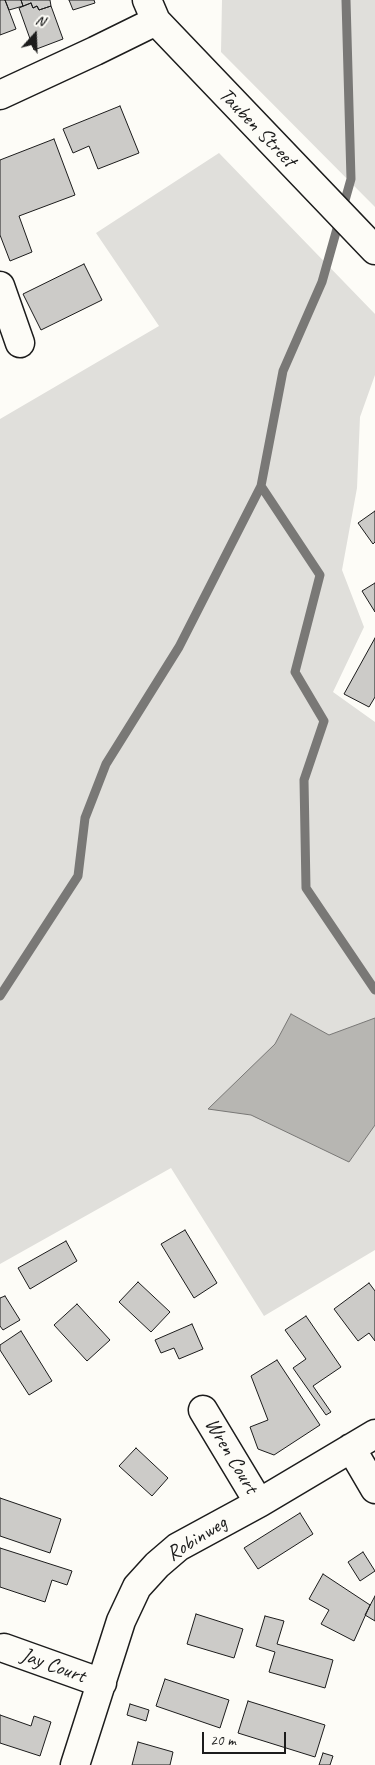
<!DOCTYPE html>
<html>
<head>
<meta charset="utf-8">
<style>
	body { margin:0 }
	#map { position:relative; width:375px; height:1765px; overflow:hidden; background:#fdfcf7; font-family:Caveat,sans-serif }
	canvas { display:block }
	.north { position:absolute; left:10px; top:10px; width:50px; height:50px; -webkit-text-stroke:4px #fdfcf7; paint-order:stroke; rotate:20deg; font-size:14px; font-weight:700; line-height:20px; text-align:center; color:#1c1c1c }
	.north::after { content:''; display:block; margin:auto; width:18px; height:22px; background:#1c1c1c; clip-path:polygon(50% 0,100% 100%,50% 72%,0 100%) }
	.scale { position:absolute; left:202px; top:1732px; width:84px; height:22px; box-sizing:border-box; border:2px solid #1c1c1c; border-top:0; padding-left:6px; font-size:15px; line-height:18px; white-space:nowrap; color:#1c1c1c; -webkit-text-stroke:4px #fdfcf7; paint-order:stroke }
</style>
</head>
<body>
<div id="map">
<canvas width="375" height="1765"></canvas>
<div class="north">N</div>
<div class="scale">20 m</div>
</div>
<script>
const ctx = document.querySelector('canvas').getContext('2d');
ctx.lineJoin = 'round';
function fill(path, color) { ctx.fillStyle = color; ctx.fill(path, 'evenodd'); }
const shape = rows => new Path2D(rows.map(r => 'M' + r).join(''));
function strokePath(path, color, width, dash) { ctx.strokeStyle = color; ctx.lineWidth = width; ctx.lineCap = dash ? 'butt' : 'round'; ctx.setLineDash(dash || []); ctx.stroke(path); }
function drawText(font, color, halo, rows, align = 'center') {
  ctx.font = font + ' Caveat,sans-serif'; ctx.lineWidth = 5; ctx.setLineDash([]); ctx.textBaseline = 'middle'; ctx.strokeStyle = halo; ctx.fillStyle = color; for (const [text, x, y, turn = 0] of rows) {
    ctx.save(); ctx.translate(x, y); ctx.rotate((+turn || 0) * Math.PI / 180); ctx.textAlign = isNaN(turn) ? turn : align; if (halo) ctx.strokeText(text, 0, 0); ctx.fillText(text, 0, 0); ctx.restore();
  }
}
fill(shape([
	[222,0,375,0,375,207,221,52],
	[219,153,375,314,375,375,360,417,357,488,342,570,364,627,333,692,375,722,375,1250,264,1316,171,1168,0,1264,0,419,159,326,96,233]
]), '#e0dfdb');
const water = shape([
	[291,1014,329,1035,375,1018,375,1125,349,1162,251,1115,208,1109,275,1044,291,1014]
]);
fill(water, '#b7b6b2');
strokePath(water, '#797876', 1);
strokePath(shape([
	[261,486,320,575,295,672,324,721,304,780,306,888,375,990],
	[0,996,78,876,85,818,106,764,179,647,261,486,283,371,322,282,351,179,346,0]
]), '#797876', 9);
const building = shape([
	[0,0,5,0,16,29,0,35,0,0],
	[5,0,21,0,23,6,9,10,5,0],
	[21,0,50,0,51,6,39,10,37,6,33,8,31,3,23,6,21,0],
	[69,0,94,0,95,3,73,10,69,0],
	[31,3,33,8,37,6,39,10,51,6,63,39,34,50,19,8,31,3],
	[120,106,139,153,98,169,89,146,73,153,63,129,120,106],
	[54,139,75,195,19,216,32,252,10,261,0,235,0,160,54,139],
	[84,264,102,300,41,330,23,294,84,264],
	[375,511,375,542,373,544,358,523,375,511],
	[375,583,375,612,362,591,375,583],
	[375,638,375,697,369,707,344,694,375,638],
	[185,1230,217,1283,194,1298,161,1244,185,1230],
	[66,1241,77,1261,30,1289,18,1268,66,1241],
	[138,1282,170,1312,151,1332,119,1302,138,1282],
	[369,1283,375,1291,375,1341,369,1333,358,1341,334,1309,369,1283],
	[5,1296,20,1320,3,1330,0,1326,0,1298,5,1296],
	[77,1304,110,1340,87,1361,54,1325,77,1304],
	[306,1316,341,1367,313,1386,331,1412,326,1415,293,1368,306,1359,285,1330,306,1316],
	[192,1324,203,1349,179,1359,174,1348,161,1353,155,1340,192,1324],
	[21,1331,52,1381,29,1395,0,1350,0,1345,21,1331],
	[277,1360,320,1425,274,1455,258,1449,250,1427,268,1420,251,1376,277,1360],
	[136,1448,168,1478,152,1496,119,1466,136,1448],
	[0,1498,61,1519,50,1553,0,1536,0,1498],
	[300,1513,313,1534,258,1569,244,1548,300,1513],
	[0,1548,72,1571,67,1585,52,1580,45,1602,0,1587,0,1548],
	[363,1552,375,1571,360,1581,348,1562,363,1552],
	[323,1574,370,1605,354,1641,321,1624,329,1610,309,1599,323,1574],
	[375,1596,375,1621,365,1615,375,1596],
	[196,1614,243,1629,234,1658,187,1644,196,1614],
	[265,1616,284,1621,277,1644,333,1660,325,1688,269,1672,275,1652,256,1646,265,1616],
	[165,1679,229,1700,220,1728,156,1706,165,1679],
	[248,1701,325,1725,315,1757,238,1733,248,1701],
	[130,1704,149,1710,146,1721,127,1715,130,1704],
	[0,1715,31,1726,34,1716,51,1722,40,1756,0,1743,0,1715],
	[138,1742,173,1752,170,1765,132,1765,138,1742],
	[323,1753,333,1756,330,1765,319,1765,323,1753]
]);
fill(building, '#cccbc8');
strokePath(building, '#1c1c1c', 1);
const minor = shape([
	[147,0,156,21,375,250],
	[0,95,95,51,156,21],
	[0,286,20,343],
	[203,1410,259,1503],
	[351,1448,375,1489],
	[4,1648,102,1683],
	[75,1765,121,1621,137,1587,157,1565,178,1547,259,1503,375,1434]
]);
strokePath(minor, '#1c1c1c', 31);
strokePath(minor, '#fdfcf7', 28);
drawText('21px', '#1c1c1c', '#fdfcf7', [
	["Tauben Street",257,128,46],
	["Wren Court",231,1456,59],
	["Robinweg",197,1539,-32],
	["Jay Court",53,1666,20]
]);
</script>
</body>
</html>
